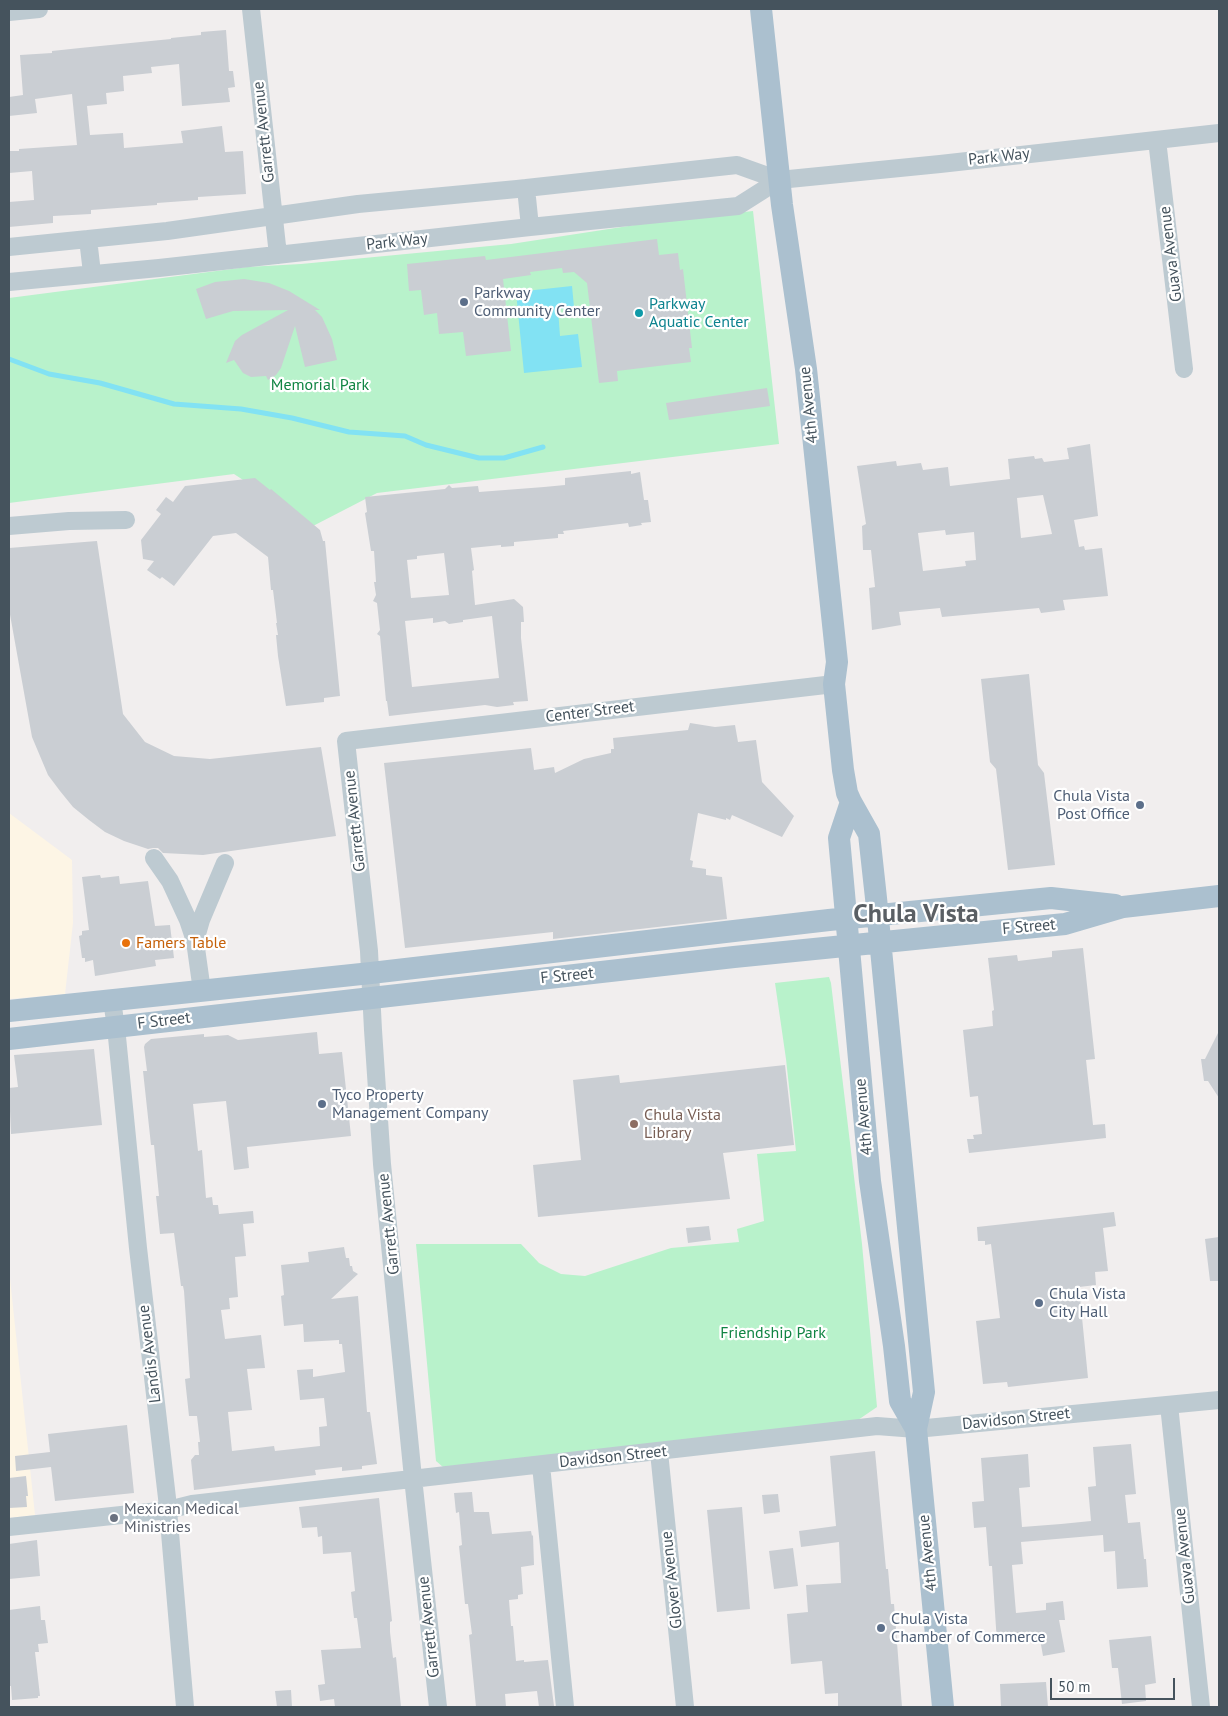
<!DOCTYPE html>
<html>
<head>
<meta charset="utf-8">
<style>
	body { margin:0 }
	#map { position:relative; width:1228px; height:1716px; overflow:hidden; background:#f1eeee; font-family:"PT Sans",sans-serif }
	canvas { display:block }
	.frame { position:absolute; inset:0; border:10px solid #45535d; pointer-events:none }
	.scale { position:absolute; left:1050px; top:1678px; width:125px; height:22px; box-sizing:border-box; border:2px solid #45535d; border-top:0; padding-left:6px; font-size:15px; line-height:18px; white-space:nowrap; color:#45535d; -webkit-text-stroke:4px #fff; paint-order:stroke }
</style>
</head>
<body>
<div id="map">
<canvas width="1228" height="1716"></canvas>
<div class="frame"></div>
<div class="scale">50 m</div>
</div>
<script>
const ctx = document.querySelector('canvas').getContext('2d');
ctx.lineJoin = 'round';
function fill(path, color) { ctx.fillStyle = color; ctx.fill(path, 'evenodd'); }
const shape = rows => new Path2D(rows.map(r => 'M' + r).join(''));
function strokePath(path, color, width, dash) { ctx.strokeStyle = color; ctx.lineWidth = width; ctx.lineCap = dash ? 'butt' : 'round'; ctx.setLineDash(dash || []); ctx.stroke(path); }
function drawText(font, color, halo, rows, align = 'center') {
  ctx.font = font + ' "PT Sans",sans-serif'; ctx.lineWidth = 4.5; ctx.setLineDash([]); ctx.textBaseline = 'middle'; ctx.strokeStyle = halo; ctx.fillStyle = color; for (const [text, x, y, turn = 0] of rows) {
    ctx.save(); ctx.translate(x, y); ctx.rotate((+turn || 0) * Math.PI / 180); ctx.textAlign = isNaN(turn) ? turn : align; if (halo) ctx.strokeText(text, 0, 0); ctx.fillText(text, 0, 0); ctx.restore();
  }
}
fill(shape([
	[9,813,72,860,73,923,65,994,9,999],
	[9,1269,35,1515,9,1518]
]), '#fdf5e5');
fill(shape([
	[753,211,779,444,377,493,313,526,234,474,9,503,9,298,247,267,301,264,511,244,661,221],
	[829,977,831,983,862,1244,877,1407,858,1420,443,1467,436,1461,416,1244,521,1244,539,1263,561,1274,585,1276,671,1248,739,1242,737,1229,764,1221,757,1154,796,1151,786,1059,775,983]
]), '#b8f2cb');
fill(shape([
	[572,286,574,307,558,309,560,336,578,334,582,367,524,373,516,292]
]), '#82e2f3');
strokePath(shape([
	[9,359,49,374,100,383,174,404,241,409,292,418,349,432,405,436,426,445,479,458,504,458,543,447]
]), '#82e2f3', 5);
fill(shape([
	[226,30,229,71,233,71,235,87,228,88,230,102,182,106,179,64,151,67,152,73,123,76,124,91,106,93,107,104,87,106,90,135,123,133,124,148,183,143,181,131,222,126,225,152,243,151,246,194,198,197,198,200,157,203,157,205,91,210,91,214,53,216,53,223,9,227,9,202,34,200,32,171,9,173,9,151,19,151,19,149,77,145,72,94,35,99,37,113,9,116,9,97,23,95,20,55,52,53,52,51,80,48,171,39,171,38,201,35,201,32],
	[657,239,659,255,678,253,680,270,683,269,692,348,689,348,691,362,617,371,618,381,599,383,587,283,574,272,563,273,562,268,530,272,531,275,503,279,511,351,466,356,463,332,439,334,437,313,424,315,421,290,409,291,407,264,485,256,486,260],
	[244,279,269,283,289,291,320,310,315,310,322,317,332,339,337,360,305,367,295,326,281,368,276,375,268,380,266,376,251,377,243,373,234,360,226,363,235,341,242,335,288,310,233,311,206,319,196,289,215,282],
	[767,388,770,406,669,420,666,403],
	[1090,444,1098,516,1074,520,1079,547,1084,546,1085,550,1102,548,1108,596,1063,600,1065,610,1041,613,1039,608,942,617,940,608,899,612,901,625,872,630,869,588,875,587,871,550,863,550,862,526,866,524,857,466,896,461,897,466,921,463,923,470,948,467,950,486,1010,479,1008,459,1034,456,1035,459,1042,458,1044,462,1069,459,1067,448],
	[1043,495,1052,534,1021,538,1017,498],
	[945,530,946,535,974,532,976,560,965,561,966,566,923,571,918,533],
	[631,471,631,474,640,472,644,500,648,500,651,522,641,523,642,525,629,527,628,523,563,531,564,534,558,534,558,538,514,542,514,546,501,547,501,545,471,548,474,570,472,571,475,605,514,599,523,607,524,622,521,622,521,638,528,701,513,702,514,705,497,707,485,705,389,716,387,701,386,701,380,636,377,634,380,630,377,603,373,601,376,595,374,582,376,582,374,551,371,551,365,513,367,512,365,497,445,489,449,485,452,488,478,486,479,492,544,487,565,485,565,478],
	[444,553,449,595,411,598,407,560,417,559,417,556],
	[492,616,499,678,412,687,405,621,433,618,433,623,445,621,449,624,463,622,463,620],
	[255,478,270,490,271,489,320,530,323,541,325,541,340,696,324,698,324,702,286,706,278,656,276,635,278,635,276,623,277,623,273,590,271,590,268,557,236,533,213,536,174,586,162,577,160,579,147,570,154,561,143,559,141,540,161,514,156,510,166,497,173,502,185,486],
	[97,541,123,714,145,742,174,756,210,759,321,747,336,836,203,855,163,853,158,848,153,848,148,849,124,841,105,832,89,820,73,807,60,791,48,775,32,737,9,609,9,548],
	[1029,674,1038,765,1044,773,1055,865,1008,870,996,769,990,762,981,679],
	[690,723,715,727,735,725,738,742,756,740,762,782,794,816,782,837,732,815,730,820,726,818,726,820,698,813,690,860,693,861,692,867,706,869,706,875,722,877,727,919,553,939,553,932,405,948,384,763,531,748,534,770,554,767,555,773,584,759,611,753,611,749,614,749,613,738,688,730],
	[100,875,101,878,119,876,120,884,148,881,155,926,170,925,174,958,155,960,156,966,95,976,93,960,85,962,85,958,82,958,79,936,82,935,82,931,89,930,82,877],
	[1083,948,1095,1059,1086,1060,1093,1125,1105,1124,1106,1138,969,1153,967,1139,974,1139,973,1135,982,1134,978,1096,970,1097,963,1030,993,1026,992,1011,994,1010,988,958,1017,955,1018,961,1052,957,1052,951],
	[1219,1031,1219,1098,1208,1081,1204,1081,1201,1059,1205,1059],
	[317,1032,319,1054,342,1052,351,1136,247,1147,249,1168,234,1170,226,1101,193,1104,198,1151,202,1150,206,1198,212,1197,213,1205,218,1205,219,1214,253,1211,254,1223,243,1224,246,1256,235,1257,238,1297,229,1298,230,1309,221,1310,225,1339,261,1335,265,1368,247,1369,252,1410,228,1412,232,1451,274,1446,275,1451,320,1446,319,1427,327,1426,324,1398,300,1400,297,1370,313,1369,313,1377,345,1372,342,1344,339,1344,339,1340,304,1342,303,1324,284,1326,281,1296,284,1295,281,1265,309,1262,308,1252,344,1247,346,1258,349,1258,350,1266,352,1266,353,1271,358,1274,331,1299,358,1296,367,1412,370,1412,377,1464,362,1466,362,1469,342,1471,342,1467,315,1470,316,1475,194,1490,191,1460,195,1455,199,1455,198,1442,200,1442,197,1416,189,1416,185,1379,190,1378,184,1291,183,1286,181,1286,174,1233,160,1234,156,1196,159,1196,154,1145,151,1145,143,1071,147,1071,144,1047,145,1044,151,1039,204,1034,204,1037,228,1035,238,1040],
	[94,1049,102,1125,11,1134,9,1088,18,1087,14,1055],
	[785,1065,794,1145,723,1153,730,1199,538,1217,533,1165,581,1160,573,1080,619,1075,620,1083],
	[1114,1212,1116,1226,1103,1228,1108,1271,1095,1272,1096,1285,1079,1287,1088,1378,1008,1387,1007,1382,983,1384,976,1321,1000,1318,991,1244,985,1245,985,1241,978,1241,977,1227],
	[709,1226,711,1240,688,1243,686,1228],
	[1219,1237,1219,1281,1210,1281,1205,1239],
	[127,1425,134,1493,55,1501,51,1467,16,1471,15,1456,50,1452,48,1434],
	[1131,1444,1136,1494,1125,1495,1128,1523,1140,1522,1144,1559,1146,1559,1148,1587,1117,1589,1115,1551,1104,1552,1103,1535,1021,1542,1023,1564,1012,1565,1016,1613,1046,1610,1046,1603,1063,1601,1065,1620,1059,1620,1065,1652,1043,1656,1040,1639,997,1643,992,1566,989,1566,986,1527,974,1528,972,1502,984,1501,981,1458,1028,1454,1030,1487,1019,1488,1022,1527,1061,1524,1091,1521,1088,1487,1096,1486,1093,1447],
	[875,1451,886,1569,888,1569,891,1604,894,1604,902,1707,838,1707,838,1693,825,1694,822,1661,791,1664,787,1614,808,1612,806,1585,841,1583,839,1542,801,1547,799,1531,836,1526,830,1456],
	[26,1476,28,1496,26,1496,27,1507,9,1508,9,1478],
	[472,1492,474,1512,489,1512,492,1534,531,1531,532,1536,533,1535,534,1565,521,1567,523,1594,518,1595,518,1599,509,1600,511,1626,513,1626,516,1661,524,1660,524,1662,548,1660,554,1706,539,1707,537,1691,505,1694,506,1707,476,1707,469,1635,472,1634,468,1604,465,1604,459,1546,462,1545,459,1512,456,1513,454,1493],
	[778,1494,780,1512,764,1514,762,1495],
	[379,1498,392,1621,390,1622,390,1632,393,1658,396,1657,401,1707,335,1707,334,1699,320,1701,318,1685,325,1684,321,1650,361,1648,357,1618,354,1618,351,1592,355,1591,351,1552,323,1554,322,1536,318,1537,317,1527,302,1528,299,1507],
	[742,1507,750,1609,717,1612,707,1510],
	[37,1540,40,1576,9,1579,9,1544],
	[793,1548,798,1586,774,1589,769,1551],
	[40,1606,41,1620,45,1620,48,1643,38,1644,39,1652,35,1652,40,1696,38,1696,38,1698,12,1700,11,1686,9,1686,9,1610],
	[1151,1636,1156,1683,1145,1685,1146,1701,1122,1704,1118,1668,1112,1668,1109,1640],
	[1046,1682,1048,1707,1001,1707,1000,1684],
	[291,1690,292,1707,277,1707,275,1691]
]), '#caced3');
strokePath(shape([
	[251,9,278,255],
	[9,12,39,9],
	[1157,140,1184,369],
	[526,188,530,227],
	[88,239,92,273],
	[9,247,167,231,358,204,517,189,737,165,779,180,940,164,1219,133],
	[9,282,159,268,530,227,738,206,779,180],
	[9,526,69,521,126,520],
	[154,858,170,881,188,920,195,941,202,991],
	[195,941,201,920,225,863],
	[112,1001,116,1027,138,1248,167,1498,185,1707],
	[1169,1405,1201,1707],
	[659,1452,685,1707],
	[541,1465,565,1707],
	[9,1527,168,1510,192,1504,877,1426,916,1429,1219,1400],
	[438,1707,413,1478,382,1164,373,1030,369,951,346,741,834,684]
]), '#bdcad1', 18);
strokePath(shape([
	[761,9,782,205,806,369,837,662,834,684,843,770,847,793,851,802,869,834,876,898,924,1392,916,1429,943,1707],
	[851,802,839,838,870,1181,894,1346,900,1401,916,1429],
	[9,1011,371,973,829,920,991,904,1051,898,1115,905],
	[9,1039,734,957,1065,924,1123,907,1219,896]
]), '#abc0cf', 22);
for (const [x, y, r, color] of [
	[464,302,5,"#5c6f8a"],
	[639,313,5,"#0f9aa8"],
	[1140,805,5,"#5c6f8a"],
	[126,943,5,"#e8710a"],
	[322,1104,5,"#5c6f8a"],
	[634,1124,5,"#8d6e63"],
	[1039,1303,5,"#5c6f8a"],
	[114,1518,5,"#6b7280"],
	[881,1628,5,"#5c6f8a"]
]) { const dot = new Path2D(); dot.arc(x, y, r, 0, 2 * Math.PI); ctx.fillStyle = color; ctx.fill(dot); strokePath(dot, '#fff', 2); }
drawText('16px', '#45535d', '#fff', [
	["Garrett Avenue",264,132,-96],
	["Park Way",999,157,-6],
	["Park Way",397,242,-6],
	["Guava Avenue",1171,254,-97],
	["4th Avenue",809,405,-96],
	["Center Street",590,712,-7],
	["Garrett Avenue",355,821,-96],
	["F Street",1029,927,-5],
	["F Street",567,976,-6],
	["F Street",164,1021,-7],
	["4th Avenue",864,1117,-95],
	["Garrett Avenue",389,1224,-96],
	["Landis Avenue",150,1354,-97],
	["Davidson Street",1016,1419,-6],
	["Davidson Street",613,1457,-6],
	["4th Avenue",928,1553,-96],
	["Guava Avenue",1185,1556,-96],
	["Glover Avenue",672,1580,-96],
	["Garrett Avenue",429,1627,-96]
]);
drawText('16px', '#4e5e75', '#fff', [
	["Parkway",474,293],
	["Community Center",474,311],
	["Chula Vista",1130,796,"right"],
	["Post Office",1130,814,"right"],
	["Tyco Property",332,1095],
	["Management Company",332,1113],
	["Chula Vista",1049,1294],
	["City Hall",1049,1312],
	["Chula Vista",891,1619],
	["Chamber of Commerce",891,1637]
], 'left');
drawText('16px', '#0d838f', '#fff', [
	["Parkway",649,304],
	["Aquatic Center",649,322]
], 'left');
drawText('16px', '#108443', '#fff', [
	["Memorial Park",320,385],
	["Friendship Park",773,1333]
]);
drawText('16px', '#c56008', '#fff', [
	["Famers Table",136,943]
], 'left');
drawText('16px', '#785e54', '#fff', [
	["Chula Vista",644,1115],
	["Library",644,1133]
], 'left');
drawText('16px', '#5b616d', '#fff', [
	["Mexican Medical",124,1509],
	["Ministries",124,1527]
], 'left');
drawText('bold 26px', '#5a5f64', '#fff', [
	["Chula Vista",916,915]
]);
</script>
</body>
</html>
